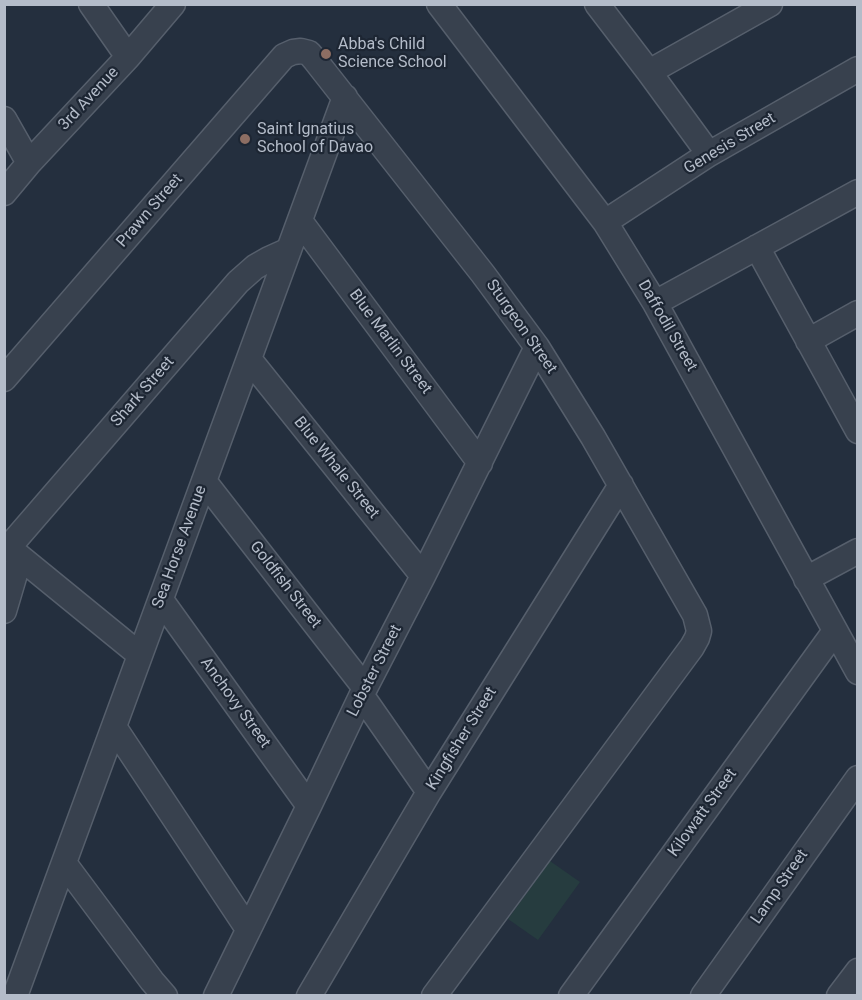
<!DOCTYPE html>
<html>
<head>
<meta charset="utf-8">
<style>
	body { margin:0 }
	#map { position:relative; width:862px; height:1000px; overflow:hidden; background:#242f3e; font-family:Roboto,sans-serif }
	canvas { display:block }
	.frame { position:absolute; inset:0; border:6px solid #b4bcc9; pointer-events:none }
</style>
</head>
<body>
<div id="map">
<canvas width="862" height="1000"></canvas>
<div class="frame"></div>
</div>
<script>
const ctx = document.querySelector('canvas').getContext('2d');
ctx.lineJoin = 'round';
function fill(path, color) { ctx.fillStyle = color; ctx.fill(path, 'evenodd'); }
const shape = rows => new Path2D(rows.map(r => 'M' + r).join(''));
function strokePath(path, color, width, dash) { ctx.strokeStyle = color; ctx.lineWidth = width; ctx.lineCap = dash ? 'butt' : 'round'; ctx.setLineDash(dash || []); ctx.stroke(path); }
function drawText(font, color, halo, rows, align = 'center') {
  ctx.font = font + ' Roboto,sans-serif'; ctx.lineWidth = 4.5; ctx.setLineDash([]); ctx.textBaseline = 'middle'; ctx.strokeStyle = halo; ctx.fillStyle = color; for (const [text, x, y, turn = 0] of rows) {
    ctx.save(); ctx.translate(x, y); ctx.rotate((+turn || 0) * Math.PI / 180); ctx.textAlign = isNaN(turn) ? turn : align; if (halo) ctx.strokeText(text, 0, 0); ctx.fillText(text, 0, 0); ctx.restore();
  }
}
fill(shape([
	[550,861,580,882,538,940,508,919]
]), '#263c3f');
const minor = shape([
	[91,4,128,57],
	[439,4,605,222,655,303,858,672],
	[597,4,649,72,709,154],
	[649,72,770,4],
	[4,119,29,163],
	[4,193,29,163,128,57,173,4],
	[300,221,480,463],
	[605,222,709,154,858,69],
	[757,247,858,431],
	[655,303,858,192],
	[808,341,858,313],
	[249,359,423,576],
	[4,379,284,56,293,52,301,51,309,53,315,60,483,274,537,347,593,437,695,615,699,631,697,638,692,647,434,996],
	[204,481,365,688],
	[4,544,140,655],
	[9,547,238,282,255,267,269,259,289,250],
	[806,579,858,551],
	[161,600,309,806],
	[4,611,20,557],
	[362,696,429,792],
	[114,727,248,929],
	[64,863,152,981,165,996],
	[15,996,345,97],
	[216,996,309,806,365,688,423,576,537,347],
	[309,996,429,792,621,485],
	[571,996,835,631],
	[703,996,858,778],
	[839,996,858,971]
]);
strokePath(minor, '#565f6c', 27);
strokePath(minor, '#38414e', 24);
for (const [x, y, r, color] of [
	[326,54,6,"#8d6e63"],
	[245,139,6,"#8d6e63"]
]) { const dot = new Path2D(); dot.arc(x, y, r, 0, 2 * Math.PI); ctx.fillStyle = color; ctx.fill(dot); strokePath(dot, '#1d2633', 2); }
drawText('16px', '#b4bcc9', '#1d2633', [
	["Abba's Child",338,45],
	["Science School",338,63],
	["Saint Ignatius",257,130],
	["School of Davao",257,148]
], 'left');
drawText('16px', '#b4bcc9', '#1d2633', [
	["3rd Avenue",89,99,-47],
	["Genesis Street",730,144,-31],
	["Prawn Street",150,211,-49],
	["Daffodil Street",667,326,60],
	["Sturgeon Street",521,327,55],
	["Blue Marlin Street",390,342,53],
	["Shark Street",143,392,-49],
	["Blue Whale Street",336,468,51],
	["Sea Horse Avenue",180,547,-70],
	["Goldfish Street",285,585,52],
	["Lobster Street",375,671,-63],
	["Anchovy Street",235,703,54],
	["Kingfisher Street",462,739,-58],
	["Kilowatt Street",703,813,-54],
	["Lamp Street",780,887,-55]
]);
</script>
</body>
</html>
